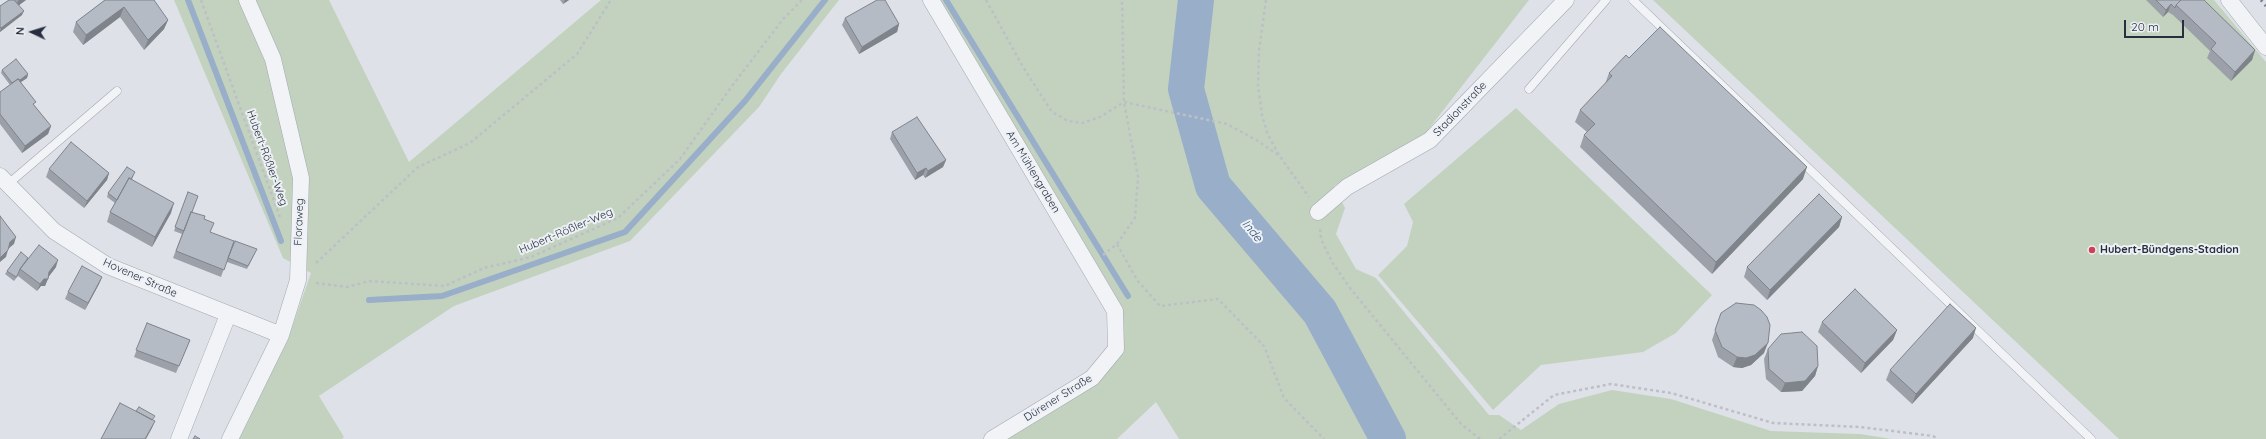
<!DOCTYPE html>
<html>
<head>
<meta charset="utf-8">
<style>
	body { margin:0 }
	#map { position:relative; width:2266px; height:439px; overflow:hidden; background:#dee2e8; font-family:Quicksand,sans-serif }
	canvas { display:block }
	.north { position:absolute; left:12px; top:12px; width:40px; height:40px; -webkit-text-stroke:3px #edf1f5; paint-order:stroke; rotate:274deg; font-size:11px; font-weight:700; line-height:16px; text-align:center; color:#272f3f }
	.north::after { content:''; display:block; margin:auto; width:14px; height:18px; background:#272f3f; clip-path:polygon(50% 0,100% 100%,50% 72%,0 100%) }
	.scale { position:absolute; left:2124px; top:20px; width:60px; height:18px; box-sizing:border-box; border:2px solid #272f3f; border-top:0; padding-left:5px; font-size:12px; line-height:14px; white-space:nowrap; color:#272f3f; -webkit-text-stroke:3px #edf1f5; paint-order:stroke }
</style>
</head>
<body>
<div id="map">
<canvas width="2266" height="439"></canvas>
<div class="north">N</div>
<div class="scale">20 m</div>
</div>
<script>
const ctx = document.querySelector('canvas').getContext('2d');
ctx.lineJoin = 'round';
function fill(path, color) { ctx.fillStyle = color; ctx.fill(path, 'evenodd'); }
const shape = rows => new Path2D(rows.map(r => 'M' + r).join(''));
function strokePath(path, color, width, dash) { ctx.strokeStyle = color; ctx.lineWidth = width; ctx.lineCap = dash ? 'butt' : 'round'; ctx.setLineDash(dash || []); ctx.stroke(path); }
function drawText(font, color, halo, rows, align = 'center') {
  ctx.font = font + ' Quicksand,sans-serif'; ctx.lineWidth = 4; ctx.setLineDash([]); ctx.textBaseline = 'middle'; ctx.strokeStyle = halo; ctx.fillStyle = color; for (const [text, x, y, turn = 0] of rows) {
    ctx.save(); ctx.translate(x, y); ctx.rotate((+turn || 0) * Math.PI / 180); ctx.textAlign = isNaN(turn) ? turn : align; if (halo) ctx.strokeText(text, 0, 0); ctx.fillText(text, 0, 0); ctx.restore();
  }
}
fill(shape([
	[174,0,329,0,409,162,601,0,839,0,781,74,759,107,630,241,454,306,319,396,344,437,342,439,237,439,287,342,311,273,283,258],
	[937,0,1529,0,1424,135,1334,186,1345,208,1336,234,1356,269,1376,278,1489,415,1499,415,1521,430,1559,404,1612,390,1671,399,1771,431,1860,434,1892,439,1179,439,1156,402,1117,439,1001,439,1122,351,1120,310],
	[1653,0,2214,0,2266,62,2266,439,2119,439],
	[1516,108,1712,295,1676,333,1643,352,1541,365,1493,410,1378,275,1407,246,1413,222,1404,204]
]), '#c3d2bf');
strokePath(shape([
	[188,0,281,241],
	[946,0,1128,296],
	[369,300,442,296,625,232,745,101,825,0]
]), '#98aec9', 6);
strokePath(shape([
	[1196,0,1186,89,1213,186,1320,312,1388,439]
]), '#98aec9', 36);
const service = shape([
	[1633,0,2091,439],
	[1529,89,1606,0],
	[7,185,117,91]
]);
const minor = shape([
	[931,0,1115,311,1116,349,1092,378,992,439],
	[2229,0,2266,47],
	[0,176,54,231,108,266,281,335],
	[1318,212,1347,187,1430,140,1566,0],
	[179,439,228,315],
	[230,439,281,335,298,280,301,178,273,59,247,0]
]);
strokePath(service, '#a3a9b2', 9);
strokePath(minor, '#a3a9b2', 17);
strokePath(shape([
	[201,0,281,220],
	[986,0,1023,67,1052,112,1068,121,1083,123,1100,117,1124,102,1227,124,1258,141,1278,155],
	[1266,0,1259,50,1258,86,1262,115,1268,135,1279,155,1309,197],
	[1320,229,1321,239,1332,262,1350,288,1461,424,1480,439],
	[1117,244,1137,280,1160,306,1218,299,1264,346,1284,398,1324,439],
	[1103,255,1117,244,1135,218,1138,177,1124,102,1122,0],
	[316,263,418,167,470,143,577,54,611,0],
	[316,283,347,287,369,281,445,286,484,268,531,257,618,218,680,159,732,86,784,18,802,0],
	[1499,439,1554,395,1611,384,1671,393,1773,423,1860,427,1933,436,1938,439]
]), '#bcc0c6', 2.5, [3, 3]);
strokePath(service, '#f1f3f6', 8);
strokePath(minor, '#f1f3f6', 16);
strokePath(shape([
	[2261,0,2266,6]
]), '#778192', 3, [2, 4]);
fill(shape([
	[9,0,26,0,18,6,22,15,0,32,0,6],
	[105,0,168,20,164,29,144,50,120,17,83,45,73,32,76,22],
	[560,0,569,0,563,4],
	[2146,0,2204,0,2255,50,2252,60,2231,81,2207,58,2210,51,2173,15,2168,12,2163,17],
	[845,18,899,24,897,32,859,54,842,25],
	[1629,58,1803,179,1712,274,1580,147,1584,135,1587,132,1575,122,1580,110,1605,84,1609,73],
	[2,70,28,74,27,78,21,82,34,105,51,126,48,134,22,153,0,124,0,92,10,85,1,73],
	[892,132,946,160,943,167,925,178,923,175,915,180,890,139],
	[49,169,109,173,107,180,84,208,46,177],
	[134,175,132,179,171,213,152,247,107,222,110,212,115,203,107,197,108,193],
	[188,192,192,212,204,219,210,232,255,253,247,269,227,262,227,260,221,277,173,258,182,234,174,231],
	[1842,217,1839,227,1767,300,1744,277,1747,267],
	[28,258,56,267,48,277,45,286,41,286,37,291,18,276,14,281,5,274,7,271],
	[102,277,99,284,85,310,65,299,68,292],
	[1721,313,1764,353,1751,365,1742,368,1733,367,1718,357,1712,340],
	[1822,322,1897,330,1893,340,1861,373,1818,332],
	[147,323,190,340,176,373,134,357],
	[1973,338,1912,404,1886,380,1890,370],
	[1768,349,1818,366,1815,376,1802,391,1781,392,1766,379,1764,359]
]), '#9ca1a9');
fill(shape([
	[19,0,26,0,15,8,18,1],
	[565,0,569,0,563,4],
	[2171,4,2168,12,2163,17,2166,10],
	[124,7,120,17,83,45,86,35],
	[24,11,22,15,0,32,1,28],
	[168,20,164,29,144,50,148,40],
	[899,24,897,32,859,54,862,47],
	[2255,50,2252,60,2231,81,2235,72],
	[28,74,27,78,12,88,13,85],
	[51,126,48,134,22,153,25,146],
	[946,160,943,167,925,178,928,171],
	[1807,167,1803,179,1712,274,1716,262],
	[926,168,923,175,915,180,917,173],
	[109,173,107,180,84,208,87,201],
	[174,203,171,213,152,247,155,237],
	[1842,217,1839,227,1767,300,1770,290],
	[16,237,14,244,8,249,10,242],
	[8,250,6,257,0,262,0,258],
	[58,260,56,267,47,279,48,279,45,286,41,286,37,291,40,284],
	[102,277,99,284,85,310,88,303],
	[1976,328,1973,338,1912,404,1916,394],
	[1897,330,1893,340,1861,373,1865,363],
	[1768,343,1764,353,1751,365,1742,368,1733,367,1737,357],
	[1818,366,1815,376,1802,391,1781,392,1785,383],
	[155,421,152,428,146,439,145,439]
]), '#7f838a');
const building = shape([
	[9,0,14,0,24,11,1,28,0,27,0,6,9,0],
	[105,0,154,0,168,20,148,40,124,7,86,35,76,22,105,0],
	[877,0,885,0,899,24,862,47,845,18,877,0],
	[2156,0,2181,0,2176,5,2175,8,2171,4,2166,10,2156,0],
	[2181,0,2204,0,2255,50,2235,72,2211,49,2216,43,2176,5,2181,0],
	[1660,27,1807,167,1716,262,1584,135,1595,124,1580,110,1612,76,1609,73,1626,55,1629,58,1660,27],
	[16,59,28,74,20,80,18,79,12,83,2,70,16,59],
	[18,79,36,102,33,104,51,126,25,146,0,114,0,92,18,79],
	[917,117,946,160,928,171,926,168,917,173,892,132,917,117],
	[71,142,109,173,87,201,49,169,71,142],
	[127,167,135,172,131,179,129,178,117,200,108,193,127,167],
	[129,178,174,203,155,237,110,212,129,178],
	[188,192,198,196,192,212,191,212,184,231,175,227,188,192],
	[1819,194,1842,217,1770,290,1747,267,1819,194],
	[191,212,205,216,204,219,214,223,210,232,234,241,224,270,176,251,191,212],
	[0,216,16,237,10,242,8,250,0,258,0,216],
	[235,241,257,249,248,266,228,258,235,241],
	[39,245,58,260,49,272,48,279,44,279,40,284,20,269,39,245],
	[21,252,28,258,20,269,18,274,16,277,7,271,21,252],
	[82,266,102,277,88,303,68,292,82,266],
	[1855,289,1897,330,1865,363,1822,322,1855,289],
	[1736,303,1754,305,1761,310,1767,317,1770,325,1768,343,1755,355,1746,358,1737,357,1722,347,1715,330,1721,313,1736,303],
	[1950,304,1976,328,1916,394,1890,370,1950,304],
	[147,323,190,340,179,366,136,350,147,323],
	[1802,332,1817,346,1818,366,1805,381,1785,383,1769,369,1768,349,1781,334,1802,332],
	[120,403,155,421,145,439,101,439,120,403],
	[139,407,155,416,152,420,136,411,139,407],
	[195,436,200,439,193,439,195,436]
]);
fill(building, '#b5bbc5');
strokePath(building, '#7f838a', 1);
for (const [x, y, r, color] of [
	[2092,250,4,"#cf4152"]
]) { const dot = new Path2D(); dot.arc(x, y, r, 0, 2 * Math.PI); ctx.fillStyle = color; ctx.fill(dot); strokePath(dot, '#edf1f5', 1.5); }
drawText('11px', '#272f3f', '#edf1f5', [
	["Stadionstraße",1460,109,-46],
	["Hubert-Rößler-Weg",267,158,70],
	["Am Mühlengraben",1033,172,59],
	["Floraweg",299,222,-88],
	["Hubert-Rößler-Weg",566,231,-23],
	["Hovener Straße",140,278,24],
	["Dürener Straße",1058,398,-32]
]);
drawText('bold 11px', '#272f3f', '#edf1f5', [
	["Hubert-Bündgens-Stadion",2100,250]
], 'left');
drawText('italic 12px', '#314d73', '#edf1f5', [
	["Inde",1252,231,50]
]);
</script>
</body>
</html>
